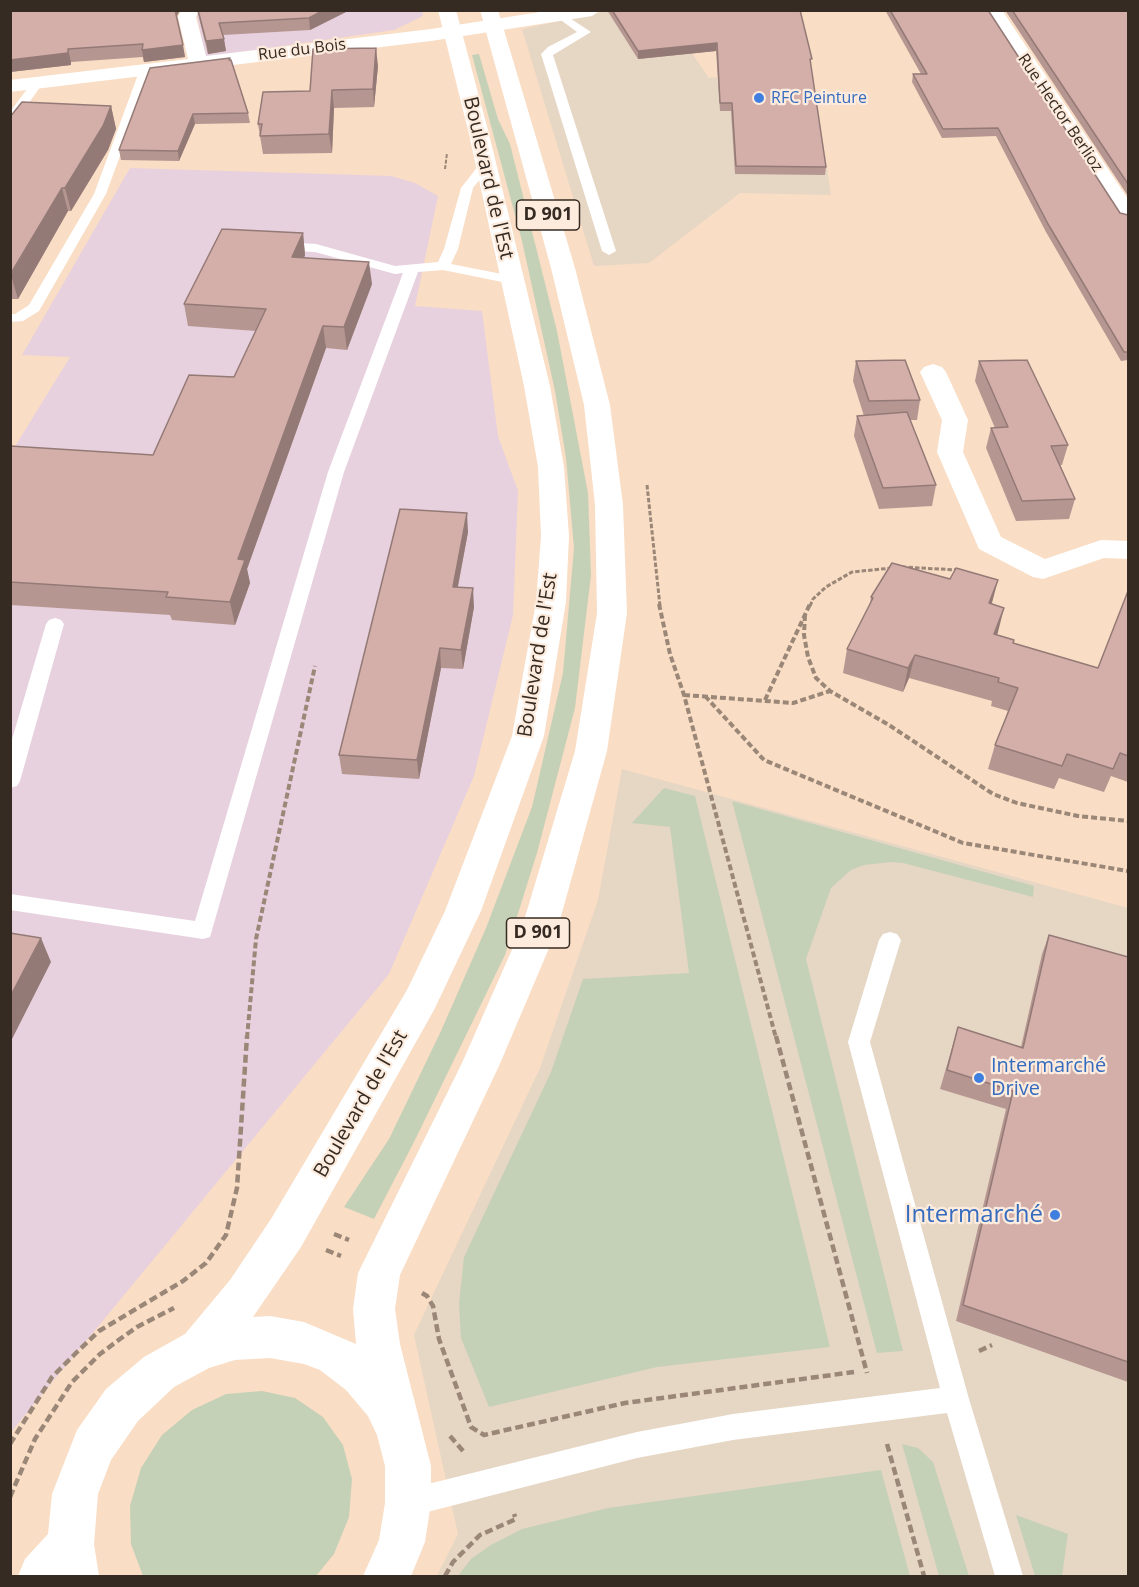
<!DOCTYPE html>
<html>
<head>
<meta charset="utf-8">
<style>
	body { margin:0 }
	#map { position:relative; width:1139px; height:1587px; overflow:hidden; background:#f9ddc5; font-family:"Open Sans",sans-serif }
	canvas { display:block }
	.frame { position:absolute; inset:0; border:12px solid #362b22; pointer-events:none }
</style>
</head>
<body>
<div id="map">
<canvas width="1139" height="1587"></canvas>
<div class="frame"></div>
</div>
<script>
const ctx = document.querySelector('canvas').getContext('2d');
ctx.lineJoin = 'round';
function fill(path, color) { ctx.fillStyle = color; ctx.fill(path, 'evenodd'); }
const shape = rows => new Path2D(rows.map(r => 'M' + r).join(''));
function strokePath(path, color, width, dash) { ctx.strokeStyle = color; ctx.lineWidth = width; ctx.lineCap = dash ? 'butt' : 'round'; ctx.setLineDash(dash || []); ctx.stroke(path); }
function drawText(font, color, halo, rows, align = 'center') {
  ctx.font = font + ' "Open Sans",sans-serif'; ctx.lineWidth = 4.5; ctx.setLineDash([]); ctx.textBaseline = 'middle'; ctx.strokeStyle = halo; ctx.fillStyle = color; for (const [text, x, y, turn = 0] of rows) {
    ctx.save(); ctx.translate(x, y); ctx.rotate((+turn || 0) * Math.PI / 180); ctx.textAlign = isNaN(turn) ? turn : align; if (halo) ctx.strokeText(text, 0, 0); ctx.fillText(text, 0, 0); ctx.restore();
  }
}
fill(shape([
	[606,11,663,11,709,78,812,71,831,195,740,193,649,263,594,266,522,29],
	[622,769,1128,908,1128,1576,437,1576,458,1534,414,1335,540,1068,598,900]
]), '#e6d6c4');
fill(shape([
	[200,10,422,10,423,16,394,30,205,57,197,16],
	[130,168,391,176,415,183,438,196,415,306,482,311,498,436,518,491,513,615,474,776,389,974,11,1432,11,453,70,357,22,355]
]), '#e8d1de');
fill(shape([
	[479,54,498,119,510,144,557,331,588,493,591,575,575,708,537,853,505,955,415,1140,374,1219,344,1207,389,1139,441,1031,486,928,532,807,563,673,574,548,566,458,555,391,522,241,472,55],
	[664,788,695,796,830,1347,657,1367,489,1407,461,1338,459,1304,464,1257,551,1072,583,979,689,973,670,827,632,823],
	[732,801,1034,886,1033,897,903,863,891,862,864,865,851,870,831,888,806,959,903,1351,877,1353],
	[262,1391,295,1398,323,1417,343,1445,352,1479,349,1517,334,1554,316,1576,143,1576,131,1544,130,1506,141,1468,162,1435,192,1410,226,1394],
	[902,1444,918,1448,933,1462,969,1576,939,1576],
	[881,1470,910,1576,458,1576,471,1559,491,1545,522,1529,608,1508],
	[1016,1515,1068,1534,1062,1576,1035,1576]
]), '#c5d1b7');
strokePath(shape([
	[445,169,447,153]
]), '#9b8777', 2, [4, 1.5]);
strokePath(shape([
	[647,485,660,606],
	[902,567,958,570],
	[810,606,813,599,826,587,852,572,892,568]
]), '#9b8777', 3, [4.5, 2]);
strokePath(shape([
	[659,604,670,654,684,695,776,1038],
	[805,615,804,635,808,657,816,678,830,691,889,725,993,794,1017,803,1078,816,1128,821],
	[684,695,793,703,830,691],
	[705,696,764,760,963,843,1128,871],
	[765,700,810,604],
	[247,1038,256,939,315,666]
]), '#9b8777', 4, [6, 3]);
strokePath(shape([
	[776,1036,867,1373],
	[334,1234,349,1240],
	[326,1250,341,1256],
	[422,1293,427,1296,433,1306,439,1339,471,1427,484,1435,625,1403,854,1372],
	[979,1351,992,1345],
	[450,1436,463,1451],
	[10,1444,52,1377,74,1355,99,1331,183,1281,206,1263,226,1235,237,1188,247,1036],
	[887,1444,924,1576],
	[10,1497,35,1439,72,1382,100,1354,120,1339,137,1327,174,1308],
	[445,1576,453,1562,480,1535,516,1519,514,1514]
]), '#9b8777', 4.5, [8, 4]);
fill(shape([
	[562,13,591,32,553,55,616,251,609,255,602,251,541,54,548,47,577,32,558,18,557,16,562,13],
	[146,66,152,69,106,194,39,311,23,321,10,322,10,314,15,314,29,305,94,194,140,69,146,66],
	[37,80,43,83,14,124,10,124,10,112,33,81,37,80],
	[486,160,492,164,473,188,458,249,451,264,512,276,519,280,512,284,443,270,418,272,344,472,210,937,203,939,10,910,10,894,195,921,328,472,403,273,395,274,315,252,279,250,272,246,279,242,316,244,395,266,438,262,444,249,461,188,482,161,486,160],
	[55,618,61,620,64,624,20,781,17,786,10,788,10,746,46,624,49,620,55,618],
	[890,932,897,934,901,940,870,1042,969,1399,1023,1576,995,1576,947,1413,733,1440,637,1458,408,1517,398,1513,394,1503,398,1493,408,1489,637,1432,733,1414,940,1388,848,1042,879,940,883,934,890,932]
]), '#fff');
fill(shape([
	[181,10,199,10,196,17,206,56,431,29,553,10,601,10,592,16,431,41,10,92,10,80,188,59,178,17,181,10],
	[983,10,1002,10,1128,199,1128,222,1120,220,1117,215,983,10],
	[933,364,942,367,946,372,968,420,963,452,1001,537,1045,559,1101,540,1128,541,1128,559,1104,558,1043,579,1033,577,979,549,937,452,942,420,920,372,924,367,933,364]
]), '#fff');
fill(shape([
	[438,10,456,10,489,134,550,386,564,467,569,536,566,602,544,736,481,911,434,1010,301,1247,253,1317,270,1316,304,1322,356,1344,353,1309,358,1273,462,1063,522,927,575,751,597,613,595,505,584,405,551,268,480,10,498,10,575,268,610,405,623,505,627,613,607,751,558,927,499,1066,400,1275,395,1309,400,1344,431,1466,431,1503,425,1542,411,1576,363,1576,379,1540,385,1503,385,1466,377,1435,368,1416,346,1390,320,1370,304,1364,270,1358,235,1360,209,1368,174,1387,138,1421,111,1460,98,1494,94,1544,99,1576,18,1576,25,1559,48,1534,52,1494,77,1430,106,1389,144,1357,185,1334,230,1280,271,1219,407,990,445,911,512,736,536,602,541,536,538,467,524,386,469,134,438,10]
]), '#fff');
fill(shape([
	[10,10,180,10,176,17,185,57,144,62,143,57,71,62,71,65,10,72],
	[197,10,350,10,310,30,223,35,226,51,208,54],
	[607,10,803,10,803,12,800,12,811,66,826,167,825,175,735,174,731,111,720,111,716,51,638,59],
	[885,10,988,10,1120,213,1128,215,1128,360,1121,361,1046,232,996,136,942,138,912,82,913,74,921,74],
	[1005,10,1128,10,1128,196],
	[230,58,248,113,250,123,195,124,179,161,121,160,119,150],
	[378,66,374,107,334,108,332,153,263,154,258,124,310,91],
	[111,106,116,129,108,150,71,211,68,211,18,299,10,299,10,117],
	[303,233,305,255,304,258,372,284,347,350,326,348,247,569,250,583,235,625,172,620,170,615,10,605,10,446,153,455,234,377,256,331,188,326,184,304],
	[856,361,920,400,917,420,910,420,936,485,932,506,879,509,854,436,857,416,864,416,853,381],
	[979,361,1068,445,1062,465,1060,465,1075,499,1069,519,1016,521,986,448,991,428,995,428,975,381],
	[468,532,458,587,474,607,463,669,441,668,419,779,342,774,339,755],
	[1128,591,1128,782,1111,776,1104,792,1059,778,1054,789,988,769,995,745,1008,711,991,706,992,701,909,678,903,692,843,673,847,649,870,604,871,597,992,604,998,632,997,635,1013,643,1098,668],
	[1049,935,1128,957,1128,1382,956,1321,1006,1109,940,1089,958,1027,1021,1047,1042,954]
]), '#b69691');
fill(shape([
	[175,10,180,10,176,18],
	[324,10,350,10,310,30,309,18],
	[224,39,226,51,208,54,206,41],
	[717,43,716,51,638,59,638,51],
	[183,45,185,57,144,62,142,50],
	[376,48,378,66,374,107,373,89],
	[68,49,71,62,71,65,10,72,10,60],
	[332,90,334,108,332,153,329,134],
	[111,106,116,129,108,150,71,211,65,188],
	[193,114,195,124,179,161,178,151],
	[62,188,68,211,18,299,11,275],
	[303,233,305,255,295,280,292,257],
	[369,262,372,284,347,350,344,327],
	[323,326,326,348,247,569,250,583,235,625,230,602,238,559],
	[467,513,468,532,454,606,453,587],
	[998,580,992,603,982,627,989,603],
	[473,588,474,607,463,669,461,650],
	[1004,608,998,632,987,658,994,634],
	[440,648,441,668,419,779,417,760],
	[915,655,909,678,903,692,908,668],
	[41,938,51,962,10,1043,10,997]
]), '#947a76');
const building = shape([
	[10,10,175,10,183,45,142,50,143,44,68,49,68,53,10,60,10,10],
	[198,10,324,10,309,18,219,23,224,39,206,41,198,10],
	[612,10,800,10,812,59,810,59,826,167,736,166,732,103,720,103,717,43,638,51,612,10],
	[890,10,988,10,1120,213,1128,215,1128,352,1124,352,1048,224,998,128,943,129,913,74,927,74,890,10],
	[1012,10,1128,10,1128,184,1012,10],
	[376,48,373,89,332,90,329,134,260,136,262,124,258,124,263,92,310,91,313,49,376,48],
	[230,58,229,60,231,60,248,113,193,114,178,151,119,150,150,68,230,58],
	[22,102,111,106,103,126,65,188,62,188,10,275,10,117,22,102],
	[222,229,303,233,292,257,369,262,344,327,323,326,238,559,245,560,230,602,166,597,168,592,10,582,10,446,153,455,189,375,234,377,266,309,184,304,222,229],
	[905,360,920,400,869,401,856,361,905,360],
	[1027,360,1068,445,1051,446,1075,499,1022,501,991,428,1008,427,979,361,1027,360],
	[907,412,936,485,883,488,857,416,907,412],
	[400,509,467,513,453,587,473,588,461,650,440,648,417,760,339,755,400,509],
	[892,563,950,579,956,568,998,580,989,603,1004,608,994,634,1014,640,1013,643,1098,668,1128,591,1128,756,1120,753,1113,769,1067,754,1062,766,995,745,1018,688,998,682,999,678,915,655,908,668,847,649,873,598,871,597,892,563],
	[10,933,41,938,10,997,10,933],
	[1049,935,1128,957,1128,1362,963,1305,1013,1091,947,1070,958,1027,1023,1048,1049,935]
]);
fill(building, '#d4afa9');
strokePath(building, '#947a76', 1.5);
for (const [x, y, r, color] of [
	[759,98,6,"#3f7fe0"],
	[979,1078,6,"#3f7fe0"],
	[1055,1215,6,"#3f7fe0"]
]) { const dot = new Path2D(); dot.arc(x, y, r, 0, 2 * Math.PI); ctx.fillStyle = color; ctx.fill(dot); strokePath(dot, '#fdecde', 2); }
drawText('16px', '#362b22', '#fdecde', [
	["Rue du Bois",302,50,-7],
	["Rue Hector Berlioz",1060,113,56]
]);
drawText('16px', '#366cbe', '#fdecde', [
	["RFC Peinture",771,98]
], 'left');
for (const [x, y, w] of [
	[548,215,63],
	[538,933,63]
]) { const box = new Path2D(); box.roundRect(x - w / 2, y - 15, w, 30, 4.5); ctx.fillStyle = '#fdecde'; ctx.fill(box); strokePath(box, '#362b22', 1.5); }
drawText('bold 18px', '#362b22', null, [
	["D 901",548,215],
	["D 901",538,933]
]);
drawText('20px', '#362b22', '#fdecde', [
	["Boulevard de l'Est",488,178,77],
	["Boulevard de l'Est",538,655,-81],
	["Boulevard de l'Est",361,1104,-60]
]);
drawText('20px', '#366cbe', '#fdecde', [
	["Intermarché",991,1066],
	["Drive",991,1089]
], 'left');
drawText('24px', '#366cbe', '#fdecde', [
	["Intermarché",1043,1215]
], 'right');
</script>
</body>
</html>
